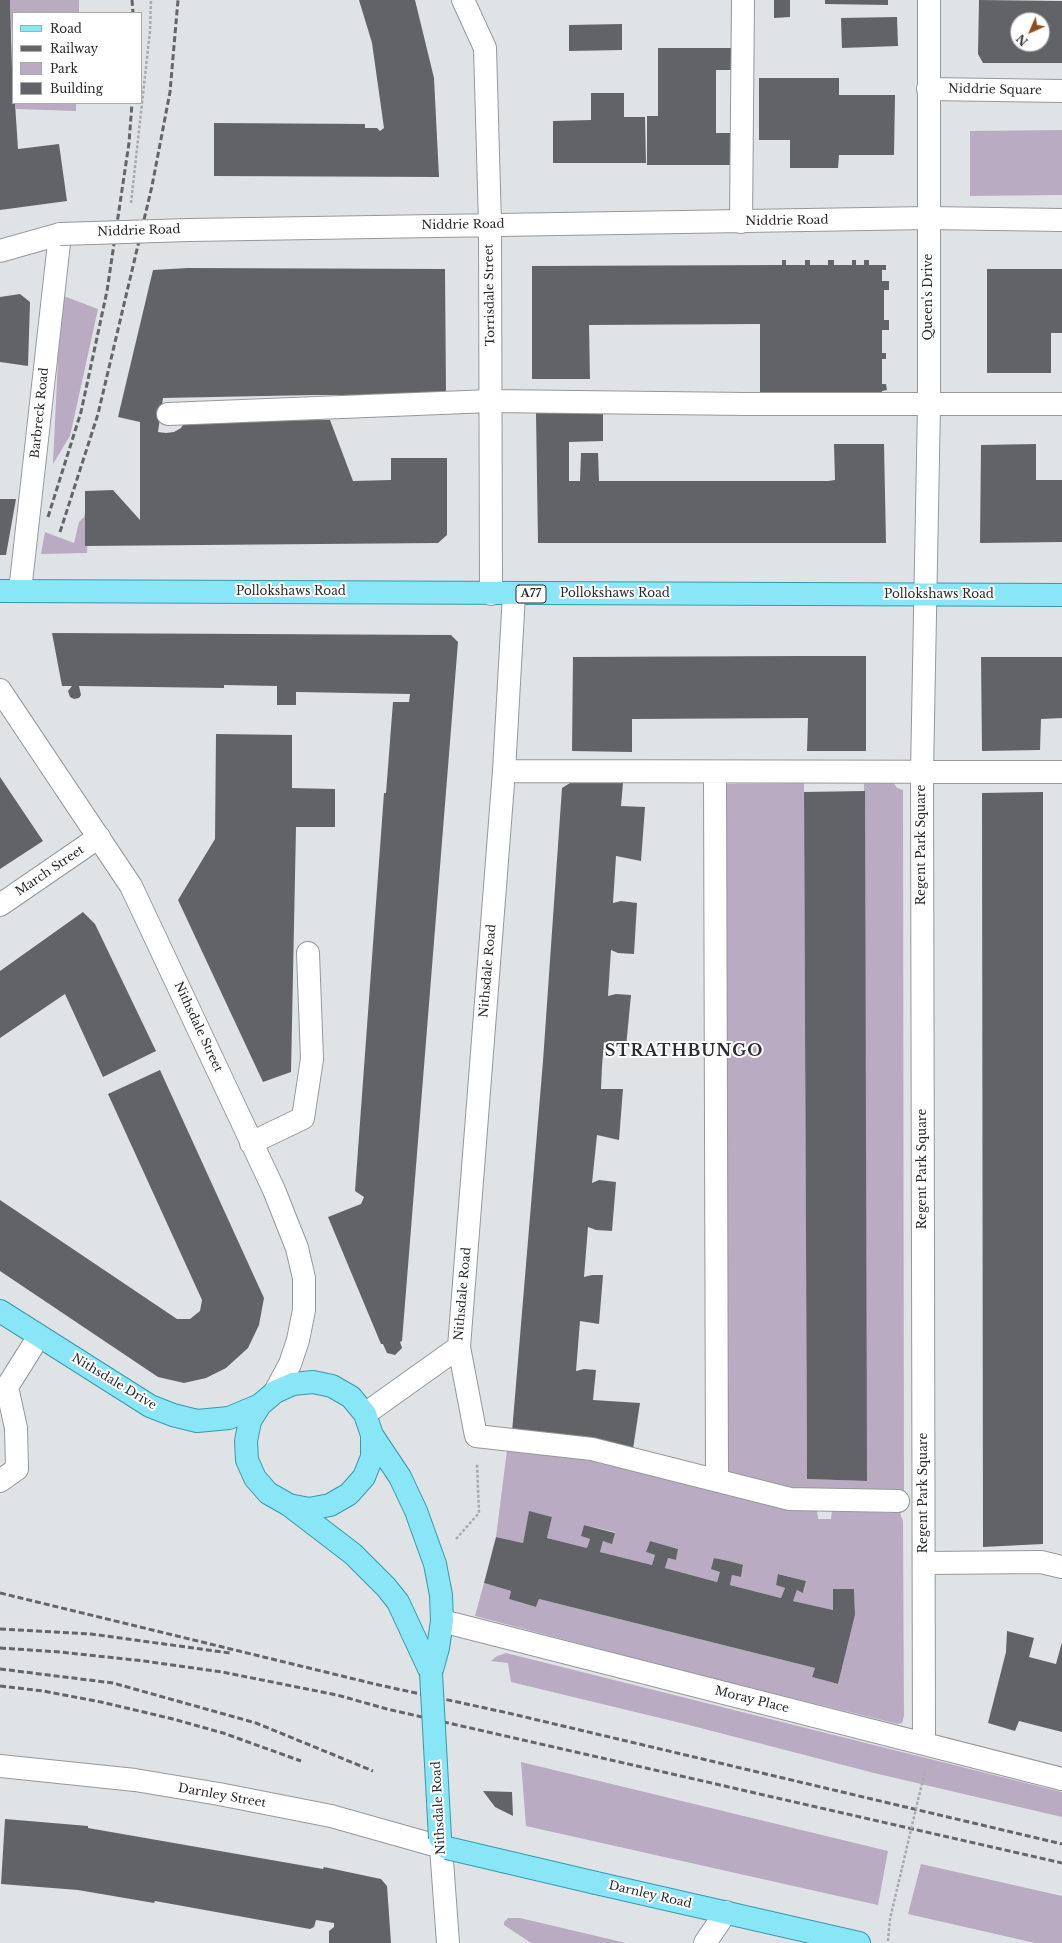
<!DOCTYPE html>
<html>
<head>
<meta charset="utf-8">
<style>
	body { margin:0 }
	#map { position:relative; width:1062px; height:1943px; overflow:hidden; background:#e0e3e6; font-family:"Libre Baskerville",serif }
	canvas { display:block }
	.legend { position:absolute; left:12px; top:12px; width:130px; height:92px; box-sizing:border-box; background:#fff; border:1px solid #aaaaab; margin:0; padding:5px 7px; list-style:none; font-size:12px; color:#2a2b2c }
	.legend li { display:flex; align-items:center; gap:8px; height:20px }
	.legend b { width:20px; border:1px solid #aaaaab }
	.north { position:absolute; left:1010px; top:12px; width:40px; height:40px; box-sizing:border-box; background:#fff; border:1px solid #aaaaab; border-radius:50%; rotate:225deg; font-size:11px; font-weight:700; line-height:16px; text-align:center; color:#2a2b2c }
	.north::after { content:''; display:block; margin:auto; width:14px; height:18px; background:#8f4c1c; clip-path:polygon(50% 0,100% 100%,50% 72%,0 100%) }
</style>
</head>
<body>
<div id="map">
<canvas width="1062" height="1943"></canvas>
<ul class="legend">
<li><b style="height:5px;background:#89e6f7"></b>Road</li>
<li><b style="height:5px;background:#636567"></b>Railway</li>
<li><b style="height:11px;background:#b9abc2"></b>Park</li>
<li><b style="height:11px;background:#626366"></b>Building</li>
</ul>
<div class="north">N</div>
</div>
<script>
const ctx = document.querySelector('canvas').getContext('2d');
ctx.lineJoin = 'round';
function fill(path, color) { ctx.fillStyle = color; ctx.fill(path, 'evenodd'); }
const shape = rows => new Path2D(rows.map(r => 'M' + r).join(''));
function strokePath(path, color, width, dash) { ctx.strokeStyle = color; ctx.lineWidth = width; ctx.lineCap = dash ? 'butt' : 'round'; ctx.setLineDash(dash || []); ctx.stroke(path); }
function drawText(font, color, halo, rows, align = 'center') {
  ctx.font = font + ' "Libre Baskerville",serif'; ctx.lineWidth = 4; ctx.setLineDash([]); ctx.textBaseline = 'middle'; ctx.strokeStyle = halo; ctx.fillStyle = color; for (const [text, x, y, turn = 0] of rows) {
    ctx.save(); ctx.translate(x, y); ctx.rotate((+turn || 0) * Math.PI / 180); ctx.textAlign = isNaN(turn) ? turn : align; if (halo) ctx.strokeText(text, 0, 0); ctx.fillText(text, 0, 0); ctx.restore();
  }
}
fill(shape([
	[10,0,79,0,79,13,13,13,13,60],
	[15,103,76,103,76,111,16,109],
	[1062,130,1062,195,970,196,970,131],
	[61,295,98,309,70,436,53,464],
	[89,499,87,553,41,554,45,532,74,543,79,522,84,517],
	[864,782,893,782,897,788,903,790,904,1491,789,1489,726,1472,725,784,804,783,807,1479,866,1481],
	[507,1450,594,1460,817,1510,818,1519,831,1519,832,1511,900,1513,903,1521,904,1716,902,1723,898,1724,668,1667,475,1616,484,1583,511,1591,509,1599,536,1607,539,1599,815,1668,812,1677,838,1684,855,1615,854,1589,833,1589,833,1610,793,1601,797,1590,804,1592,806,1581,779,1574,776,1585,785,1588,781,1598,730,1585,732,1575,741,1577,743,1566,729,1561,714,1558,720,1572,717,1582,665,1568,668,1558,676,1560,678,1549,650,1541,646,1552,655,1555,652,1565,600,1552,603,1541,612,1543,615,1532,584,1525,581,1536,590,1539,587,1548,547,1538,552,1517,529,1512,523,1543,496,1537],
	[506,1653,1062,1792,1062,1817,874,1773,689,1725,511,1682,508,1663,491,1661,497,1656],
	[521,1762,888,1851,878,1905,526,1826],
	[921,1864,1062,1896,1062,1943,1035,1943,908,1914],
	[508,1918,520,1918,626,1943,531,1943,504,1925,504,1922]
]), '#b9abc2');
fill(shape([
	[0,0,10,0,13,103,15,103,18,149,59,144,67,201,0,210],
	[359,0,415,0,434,78,439,177,214,176,214,123,365,124,365,128,377,128,380,131,384,128,372,43],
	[774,0,790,0,790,17,774,18],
	[825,0,888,0,888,5,825,4],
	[979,0,1062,1,1062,63,983,63,978,54],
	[1018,20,1042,20,1042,44,1018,44],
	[897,17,898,46,842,48,841,18],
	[622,24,622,50,569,51,569,25],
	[658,48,731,48,731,70,716,70,716,133,732,133,732,165,647,165,647,116,658,116],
	[759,78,839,78,839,95,895,95,894,155,839,155,838,168,790,168,790,140,759,140],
	[591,93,624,93,624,117,645,117,646,163,553,163,553,121,591,120],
	[782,260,786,260,786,265,805,265,805,260,810,260,810,265,828,265,828,260,834,260,834,265,852,265,852,260,856,260,856,265,864,265,864,260,869,260,869,265,886,265,886,270,882,270,882,281,889,281,889,290,884,290,884,320,889,320,889,330,882,330,882,353,886,353,886,359,882,359,882,384,886,384,887,390,882,391,882,395,760,395,760,324,589,325,590,379,532,379,532,266,782,265],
	[188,268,445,269,446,395,314,395,163,398,158,432,166,433,174,432,181,428,185,421,330,420,353,481,391,480,391,458,447,458,447,535,438,543,85,546,85,491,113,490,140,520,140,422,118,417,153,270],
	[987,269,1062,269,1062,333,1051,333,1051,373,987,373],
	[20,294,30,302,28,366,0,362,0,297],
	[536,413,603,413,603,441,569,442,569,481,580,481,581,453,598,453,599,481,828,481,835,480,834,444,884,444,886,543,538,543],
	[1036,444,1036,480,1062,480,1062,542,980,543,981,445],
	[0,499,16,499,6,555,0,555],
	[52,633,451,635,458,642,402,1341,400,1342,402,1348,395,1355,387,1353,383,1344,381,1344,328,1217,361,1204,364,1197,355,1191,384,793,386,793,393,702,409,702,410,694,296,692,296,705,277,705,277,686,224,685,224,688,79,686,81,695,79,698,74,699,70,697,68,691,72,686,62,686],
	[799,656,866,656,866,751,807,751,808,718,632,719,632,752,572,751,573,657],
	[981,657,1062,657,1062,718,1041,719,1040,750,982,751],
	[216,734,292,735,292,788,335,789,335,827,296,827,291,1072,263,1082,178,900,215,839],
	[0,777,43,841,0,869],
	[570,783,623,783,621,806,645,807,641,861,616,856,613,903,621,901,637,903,634,954,618,953,611,950,608,996,616,994,631,995,626,1047,611,1046,604,1042,602,1066,601,1089,623,1089,619,1140,597,1135,592,1183,599,1180,616,1182,612,1231,596,1230,588,1227,584,1277,592,1275,603,1275,599,1324,580,1321,576,1371,584,1369,596,1370,593,1400,640,1403,633,1449,512,1432,543,1061,562,788],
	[865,791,867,1481,807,1479,804,792],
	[1043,792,1043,1544,983,1547,982,793],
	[83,912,95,924,156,1051,103,1077,65,994,0,1038,0,971],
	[160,1070,264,1298,259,1325,248,1348,226,1368,206,1378,184,1383,158,1377,0,1271,0,1200,177,1319,190,1319,200,1311,202,1300,108,1094],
	[529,1511,552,1517,547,1538,587,1548,590,1539,581,1536,584,1525,615,1533,612,1544,603,1541,600,1552,652,1565,655,1555,646,1552,650,1541,678,1549,676,1560,668,1558,665,1568,717,1582,720,1572,711,1569,714,1558,729,1561,743,1565,741,1577,732,1575,730,1585,781,1598,785,1588,776,1585,778,1574,806,1581,803,1593,797,1590,793,1601,833,1610,833,1589,854,1589,855,1615,838,1684,812,1677,815,1668,539,1599,536,1607,509,1599,511,1591,484,1583,496,1537,523,1543],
	[1007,1631,1034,1638,1029,1657,1056,1664,1062,1642,1062,1732,1019,1721,1015,1731,988,1723,1006,1652],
	[483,1791,512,1792,513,1816,495,1807],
	[5,1819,88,1826,88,1828,323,1869,324,1867,381,1879,387,1886,391,1943,329,1943,329,1931,334,1927,334,1923,316,1920,314,1927,310,1929,155,1901,154,1903,78,1890,1,1884]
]), '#626366');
const minor = shape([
	[463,0,485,48,490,224,491,594],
	[928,89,1062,91],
	[741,222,743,0],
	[189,230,929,218,1062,220],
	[0,251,60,234,20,591],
	[168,414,491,401,746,404,1062,404],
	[514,594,504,771,459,1347,476,1436,592,1449,790,1499,898,1501],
	[0,690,131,886,274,1190,297,1248,304,1278,304,1310,298,1340,290,1364,275,1392],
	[504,771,1062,772],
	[715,773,717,1480],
	[0,905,99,837],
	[251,1143,303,1118,312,1059,308,953],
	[365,1414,459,1347],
	[0,1481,17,1469,16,1428,7,1387,39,1336],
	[924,1563,1041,1562,1062,1567],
	[442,1621,1062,1779],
	[924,1744,922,772,929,404,929,0],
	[0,1766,135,1780,219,1794,331,1816,441,1847,448,1943],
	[705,1943,726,1912]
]);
const major = shape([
	[0,591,1062,595],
	[0,1311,150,1406,173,1415,197,1421,229,1418,260,1405],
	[372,1435,372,1457,364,1477,349,1494,330,1505,309,1509,289,1505,268,1493,255,1478,247,1460,246,1441,250,1421,260,1405,275,1392,293,1384,313,1382,332,1386,351,1397,365,1414,372,1435,400,1477,416,1511,435,1564,441,1595,442,1621,438,1648,431,1673],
	[289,1505,353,1554,386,1587,398,1602,431,1673],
	[596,1883,859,1943]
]);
strokePath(minor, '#95989b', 24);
strokePath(major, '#359aad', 24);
strokePath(shape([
	[131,203,150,31,151,0],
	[456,1539,479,1513,477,1464],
	[918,1800,925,1772],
	[888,1941,890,1919,902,1868]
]), '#a8abad', 2.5, [3, 2]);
strokePath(minor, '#fff', 22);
strokePath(major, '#89e6f7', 22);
strokePath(shape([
	[132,0,133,13],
	[48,517,81,412,107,291,129,143,132,103],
	[60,532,98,414,152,186,170,92,178,0],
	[0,1593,379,1685,508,1713,1062,1844],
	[0,1629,91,1634,230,1653],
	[0,1648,60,1652,144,1661,222,1672,337,1695,387,1709,1062,1863],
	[0,1669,113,1683,256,1723,373,1771],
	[0,1686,43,1691,101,1702,173,1719,223,1733,301,1761]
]), '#636567', 3, [6, 3]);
const minorBridge = shape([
	[60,234,189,230]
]);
const majorBridge = shape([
	[431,1673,440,1838],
	[447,1848,596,1883]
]);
strokePath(minorBridge, '#95989b', 24, []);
strokePath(majorBridge, '#359aad', 24, []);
strokePath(shape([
	[902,1868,918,1800]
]), '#a8abad', 2.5, [3, 2]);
strokePath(minorBridge, '#fff', 22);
strokePath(majorBridge, '#89e6f7', 22);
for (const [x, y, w] of [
	[531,594,30]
]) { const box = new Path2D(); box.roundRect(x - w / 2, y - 9, w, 18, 3); ctx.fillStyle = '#fff'; ctx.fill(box); strokePath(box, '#2a2b2c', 1); }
drawText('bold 11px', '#2a2b2c', null, [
	["A77",531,594]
]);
drawText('12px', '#2a2b2c', '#fff', [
	["Niddrie Square",995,90,1],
	["Niddrie Road",787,221,-1],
	["Niddrie Road",463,225,-1],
	["Niddrie Road",139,231,-2],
	["Torrisdale Street",490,295,-91],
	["Queen's Drive",929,297,-90],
	["Barbreck Road",40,413,-84],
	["Pollokshaws Road",291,592],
	["Pollokshaws Road",615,594],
	["Pollokshaws Road",939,595],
	["Regent Park Square",922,845,-90],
	["March Street",50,871,-34],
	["Nithsdale Road",488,971,-85],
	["Nithsdale Street",198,1027,65],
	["Regent Park Square",923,1169,-90],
	["Nithsdale Road",463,1294,-85],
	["Nithsdale Drive",114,1382,31],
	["Regent Park Square",924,1493,-90],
	["Moray Place",752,1700,14],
	["Darnley Street",222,1796,10],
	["Nithsdale Road",439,1808,-93],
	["Darnley Road",650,1895,13]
]);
ctx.letterSpacing = '1px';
drawText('bold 16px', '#2a2b2c', '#fff', [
	["STRATHBUNGO",684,1051]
]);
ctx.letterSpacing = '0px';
</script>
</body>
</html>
